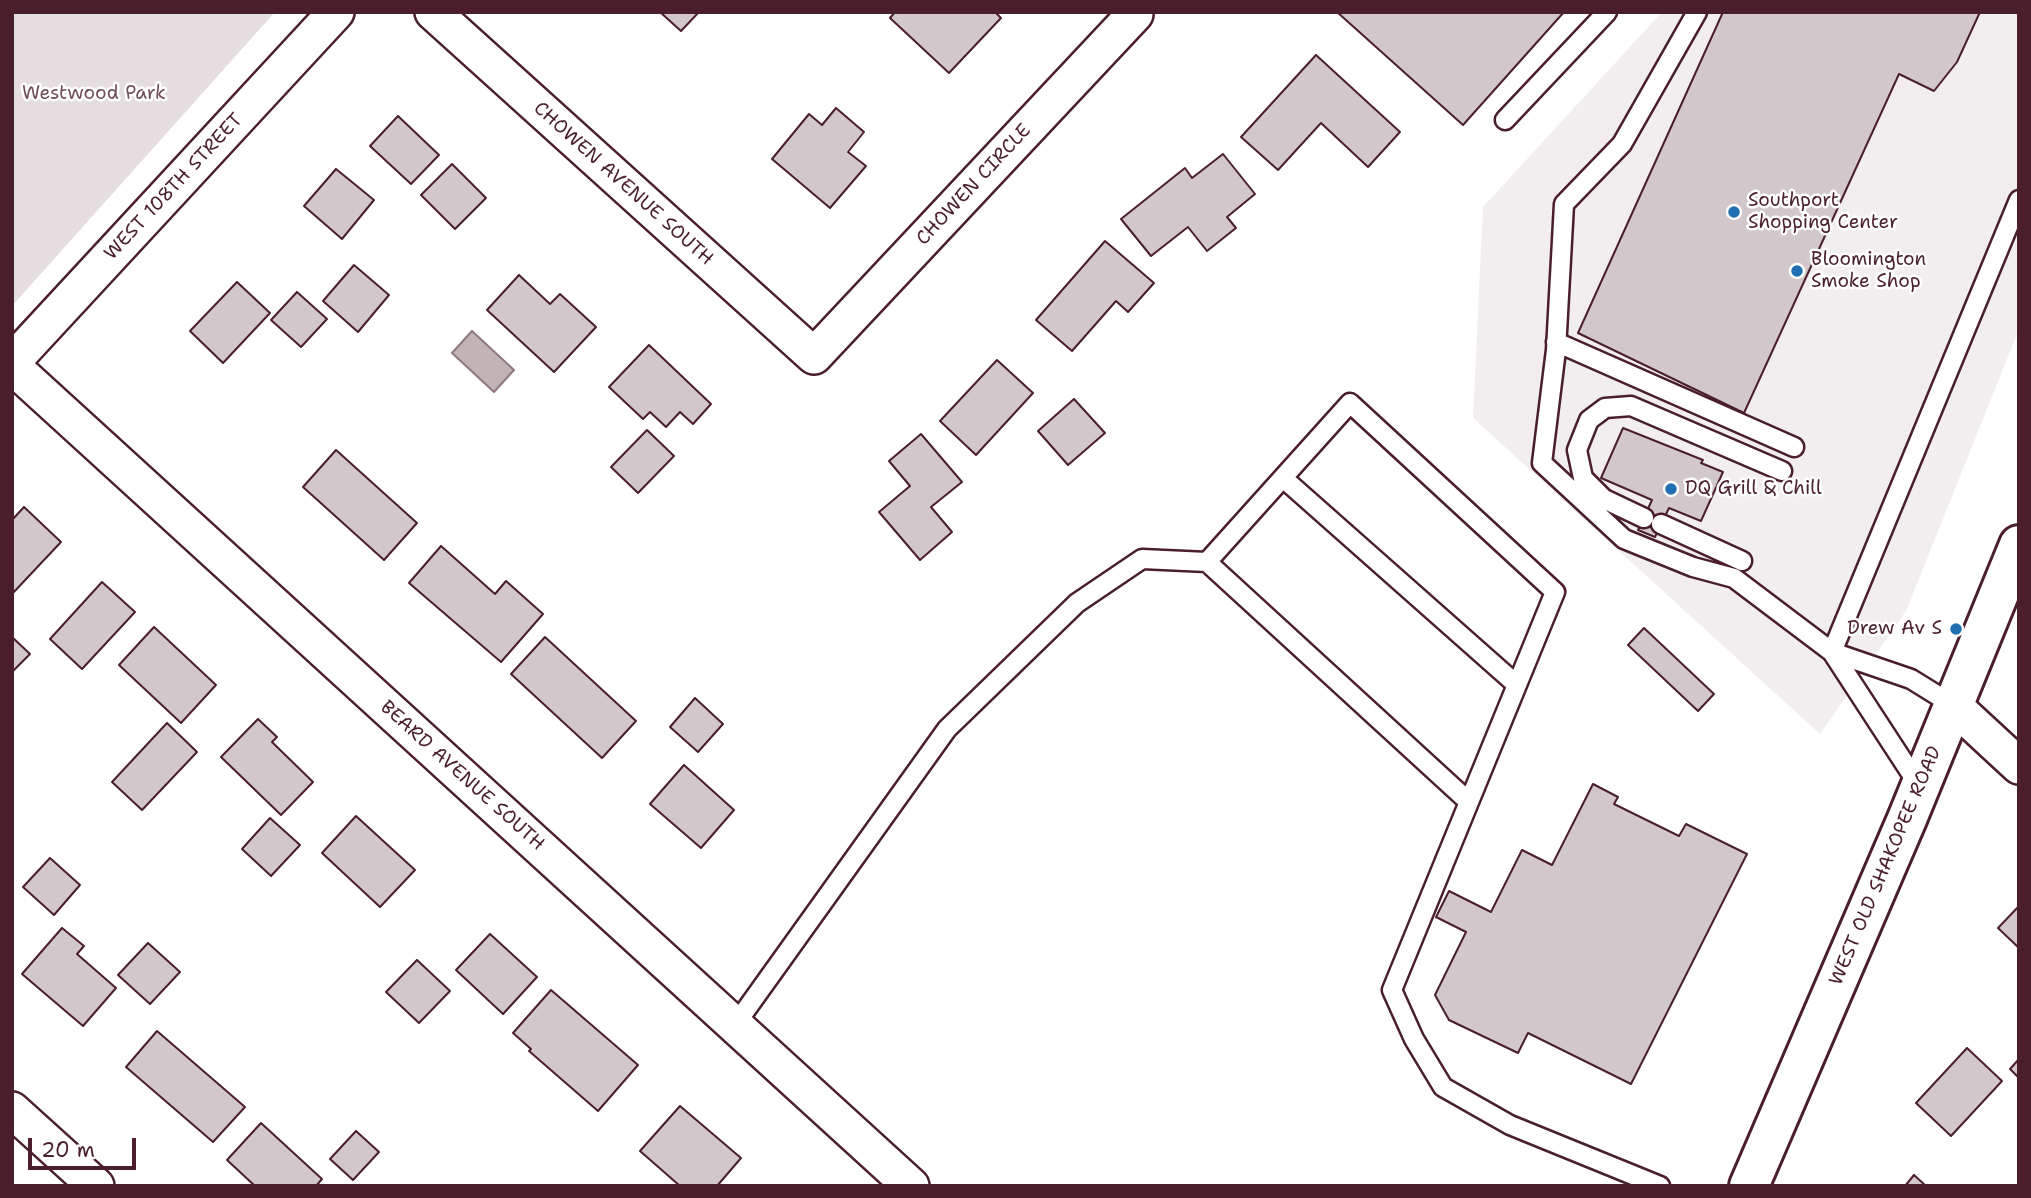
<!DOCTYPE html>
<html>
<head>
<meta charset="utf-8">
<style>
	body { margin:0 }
	#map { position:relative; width:2031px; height:1198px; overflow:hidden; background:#fff; font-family:"Shantell Sans",sans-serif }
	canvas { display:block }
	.frame { position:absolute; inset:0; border:14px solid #4a1f2b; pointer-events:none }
	.scale { position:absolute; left:28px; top:1138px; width:108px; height:32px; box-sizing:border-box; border:4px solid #4a1f2b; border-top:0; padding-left:9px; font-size:21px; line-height:24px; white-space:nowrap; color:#4a1f2b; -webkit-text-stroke:5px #fff; paint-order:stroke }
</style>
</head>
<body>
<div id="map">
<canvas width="2031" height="1198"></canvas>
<div class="frame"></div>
<div class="scale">20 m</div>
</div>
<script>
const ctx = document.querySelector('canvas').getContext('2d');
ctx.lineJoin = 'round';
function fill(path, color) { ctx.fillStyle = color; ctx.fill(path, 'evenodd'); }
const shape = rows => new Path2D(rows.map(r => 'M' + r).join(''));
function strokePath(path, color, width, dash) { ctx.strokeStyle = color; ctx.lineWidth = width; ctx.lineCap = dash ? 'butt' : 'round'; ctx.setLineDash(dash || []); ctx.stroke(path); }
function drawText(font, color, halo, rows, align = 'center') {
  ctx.font = font + ' "Shantell Sans",sans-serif'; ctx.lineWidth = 5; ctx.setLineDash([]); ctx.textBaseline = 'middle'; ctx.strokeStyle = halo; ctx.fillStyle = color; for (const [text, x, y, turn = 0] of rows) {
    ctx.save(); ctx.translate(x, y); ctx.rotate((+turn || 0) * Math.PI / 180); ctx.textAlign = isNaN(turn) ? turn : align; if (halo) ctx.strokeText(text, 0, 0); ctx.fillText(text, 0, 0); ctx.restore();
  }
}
fill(shape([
	[1662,12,2019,12,2019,329,1906,611,1820,734,1473,418,1483,207]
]), '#f2eeef');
fill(shape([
	[12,12,275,12,12,306]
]), '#e5dee0');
const water = shape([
	[472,331,514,370,494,392,452,353,472,331]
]);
fill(water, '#c1b3b6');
strokePath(water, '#91787e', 2);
const building = shape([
	[660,12,699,12,681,31,660,12],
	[895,12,995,12,1001,18,949,73,890,18,895,12],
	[1337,12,1564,12,1463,125,1337,12],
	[1723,12,1980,12,1957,62,1934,91,1899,74,1744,413,1578,333,1723,12],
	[1316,55,1400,132,1368,167,1321,123,1278,170,1241,137,1316,55],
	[836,108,864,132,848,152,866,166,830,208,772,159,809,114,822,125,836,108],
	[398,116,439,155,411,184,370,146,398,116],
	[1223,154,1255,194,1227,217,1236,228,1207,251,1188,227,1151,256,1121,219,1185,168,1192,178,1223,154],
	[452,164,486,198,455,229,421,195,452,164],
	[336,169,374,200,342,239,304,206,336,169],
	[1105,241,1154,283,1128,312,1116,301,1072,351,1036,320,1105,241],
	[354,265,389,295,358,332,323,301,354,265],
	[519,275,550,304,560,294,596,327,554,372,487,310,519,275],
	[237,282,270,313,223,363,190,331,237,282],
	[297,292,327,319,301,347,271,320,297,292],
	[649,345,711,404,693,424,680,412,666,427,650,412,643,419,609,387,649,345],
	[997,360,1033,393,976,455,940,421,997,360],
	[1074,399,1105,433,1068,465,1038,431,1074,399],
	[1623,428,1703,460,1701,463,1723,472,1701,521,1669,508,1655,537,1638,530,1652,500,1601,478,1623,428],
	[647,430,674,456,638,493,611,467,647,430],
	[921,434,962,482,931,507,952,532,920,560,879,512,910,486,889,461,921,434],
	[336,450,417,523,384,560,303,487,336,450],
	[24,507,61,542,12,594,12,520,24,507],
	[441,546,495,594,506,581,543,614,501,662,409,583,441,546],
	[102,582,135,612,82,669,50,639,102,582],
	[154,627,216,685,181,723,119,665,154,627],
	[1644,628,1714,694,1698,711,1628,645,1644,628],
	[12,637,30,654,12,672,12,637],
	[545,637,636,721,602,758,511,674,545,637],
	[695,698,723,724,698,752,670,727,695,698],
	[258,719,277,737,272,742,313,782,281,815,221,757,258,719],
	[167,723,197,752,142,810,112,782,167,723],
	[684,765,734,810,701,848,650,804,684,765],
	[1593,784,1618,797,1614,804,1679,836,1686,824,1747,854,1631,1084,1528,1033,1518,1053,1449,1020,1435,995,1466,932,1436,917,1449,891,1491,912,1522,850,1552,865,1593,784],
	[356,816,415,870,380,907,322,853,356,816],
	[270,818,300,845,271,876,242,849,270,818],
	[50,858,80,885,54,915,23,887,50,858],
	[2019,906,2019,948,1998,928,2019,906],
	[62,928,84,946,77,954,116,988,83,1026,22,974,62,928],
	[490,934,537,977,503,1014,456,970,490,934],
	[148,943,180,972,150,1004,118,975,148,943],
	[417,960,450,991,419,1023,386,992,417,960],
	[551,990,638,1065,598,1111,529,1051,531,1049,513,1033,551,990],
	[157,1031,245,1107,213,1142,126,1067,157,1031],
	[1967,1048,2002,1081,1951,1136,1916,1103,1967,1048],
	[2019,1059,2019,1078,2010,1069,2019,1059],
	[680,1106,741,1158,717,1186,680,1186,640,1151,680,1106],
	[261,1123,322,1179,316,1186,255,1186,227,1160,261,1123],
	[356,1131,379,1152,353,1180,330,1159,356,1131],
	[1914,1175,1926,1186,1905,1186,1914,1175]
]);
fill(building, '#d2c7cb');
strokePath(building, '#4a1f2b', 2);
const lane = shape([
	[1697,12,1622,144,1564,204,1556,350,1542,463,1624,539,1693,567,1734,578,1832,652,1911,679,1953,705],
	[1505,120,1607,12],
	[1556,342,1794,447],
	[1283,478,1517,685],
	[1644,518,1604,499,1583,478,1577,450,1589,420,1605,408,1631,406,1782,471],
	[1661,524,1742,561],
	[1207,562,1469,802],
	[1832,652,2019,200],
	[1832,652,1920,787],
	[735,1025,947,729,1077,603,1142,559,1207,562,1350,403,1555,592,1392,990,1414,1039,1443,1087,1510,1125,1660,1186]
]);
const street = shape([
	[433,12,814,356,1135,14],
	[12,362,336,12],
	[12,366,911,1186],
	[1953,705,2019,766],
	[12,1110,96,1186]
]);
const secondary = shape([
	[1749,1186,1907,819,2019,545]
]);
strokePath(lane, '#4a1f2b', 23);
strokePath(street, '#4a1f2b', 40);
strokePath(secondary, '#4a1f2b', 44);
strokePath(lane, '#fff', 18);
strokePath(street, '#fff', 35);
strokePath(secondary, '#fff', 38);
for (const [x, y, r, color] of [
	[1734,212,7,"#1f6fb2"],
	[1797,271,7,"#1f6fb2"],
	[1671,489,7,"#1f6fb2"],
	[1956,629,7,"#1f6fb2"]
]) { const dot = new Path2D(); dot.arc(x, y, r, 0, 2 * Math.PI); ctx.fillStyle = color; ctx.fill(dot); strokePath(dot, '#fff', 2.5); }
drawText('19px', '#714f58', '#fff', [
	["Westwood Park",94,94]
]);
drawText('19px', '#4a1f2b', '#fff', [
	["CHOWEN AVENUE SOUTH",623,184,42],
	["CHOWEN CIRCLE",974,185,-47],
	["WEST 108TH STREET",174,187,-47],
	["BEARD AVENUE SOUTH",462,776,42],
	["WEST OLD SHAKOPEE ROAD",1886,866,-67]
]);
drawText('19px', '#4a1f2b', '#fff', [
	["Southport",1748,201],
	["Shopping Center",1748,223],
	["Bloomington",1811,260],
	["Smoke Shop",1811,282],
	["DQ Grill & Chill",1685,489],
	["Drew Av S",1942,629,"right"]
], 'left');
</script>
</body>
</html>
